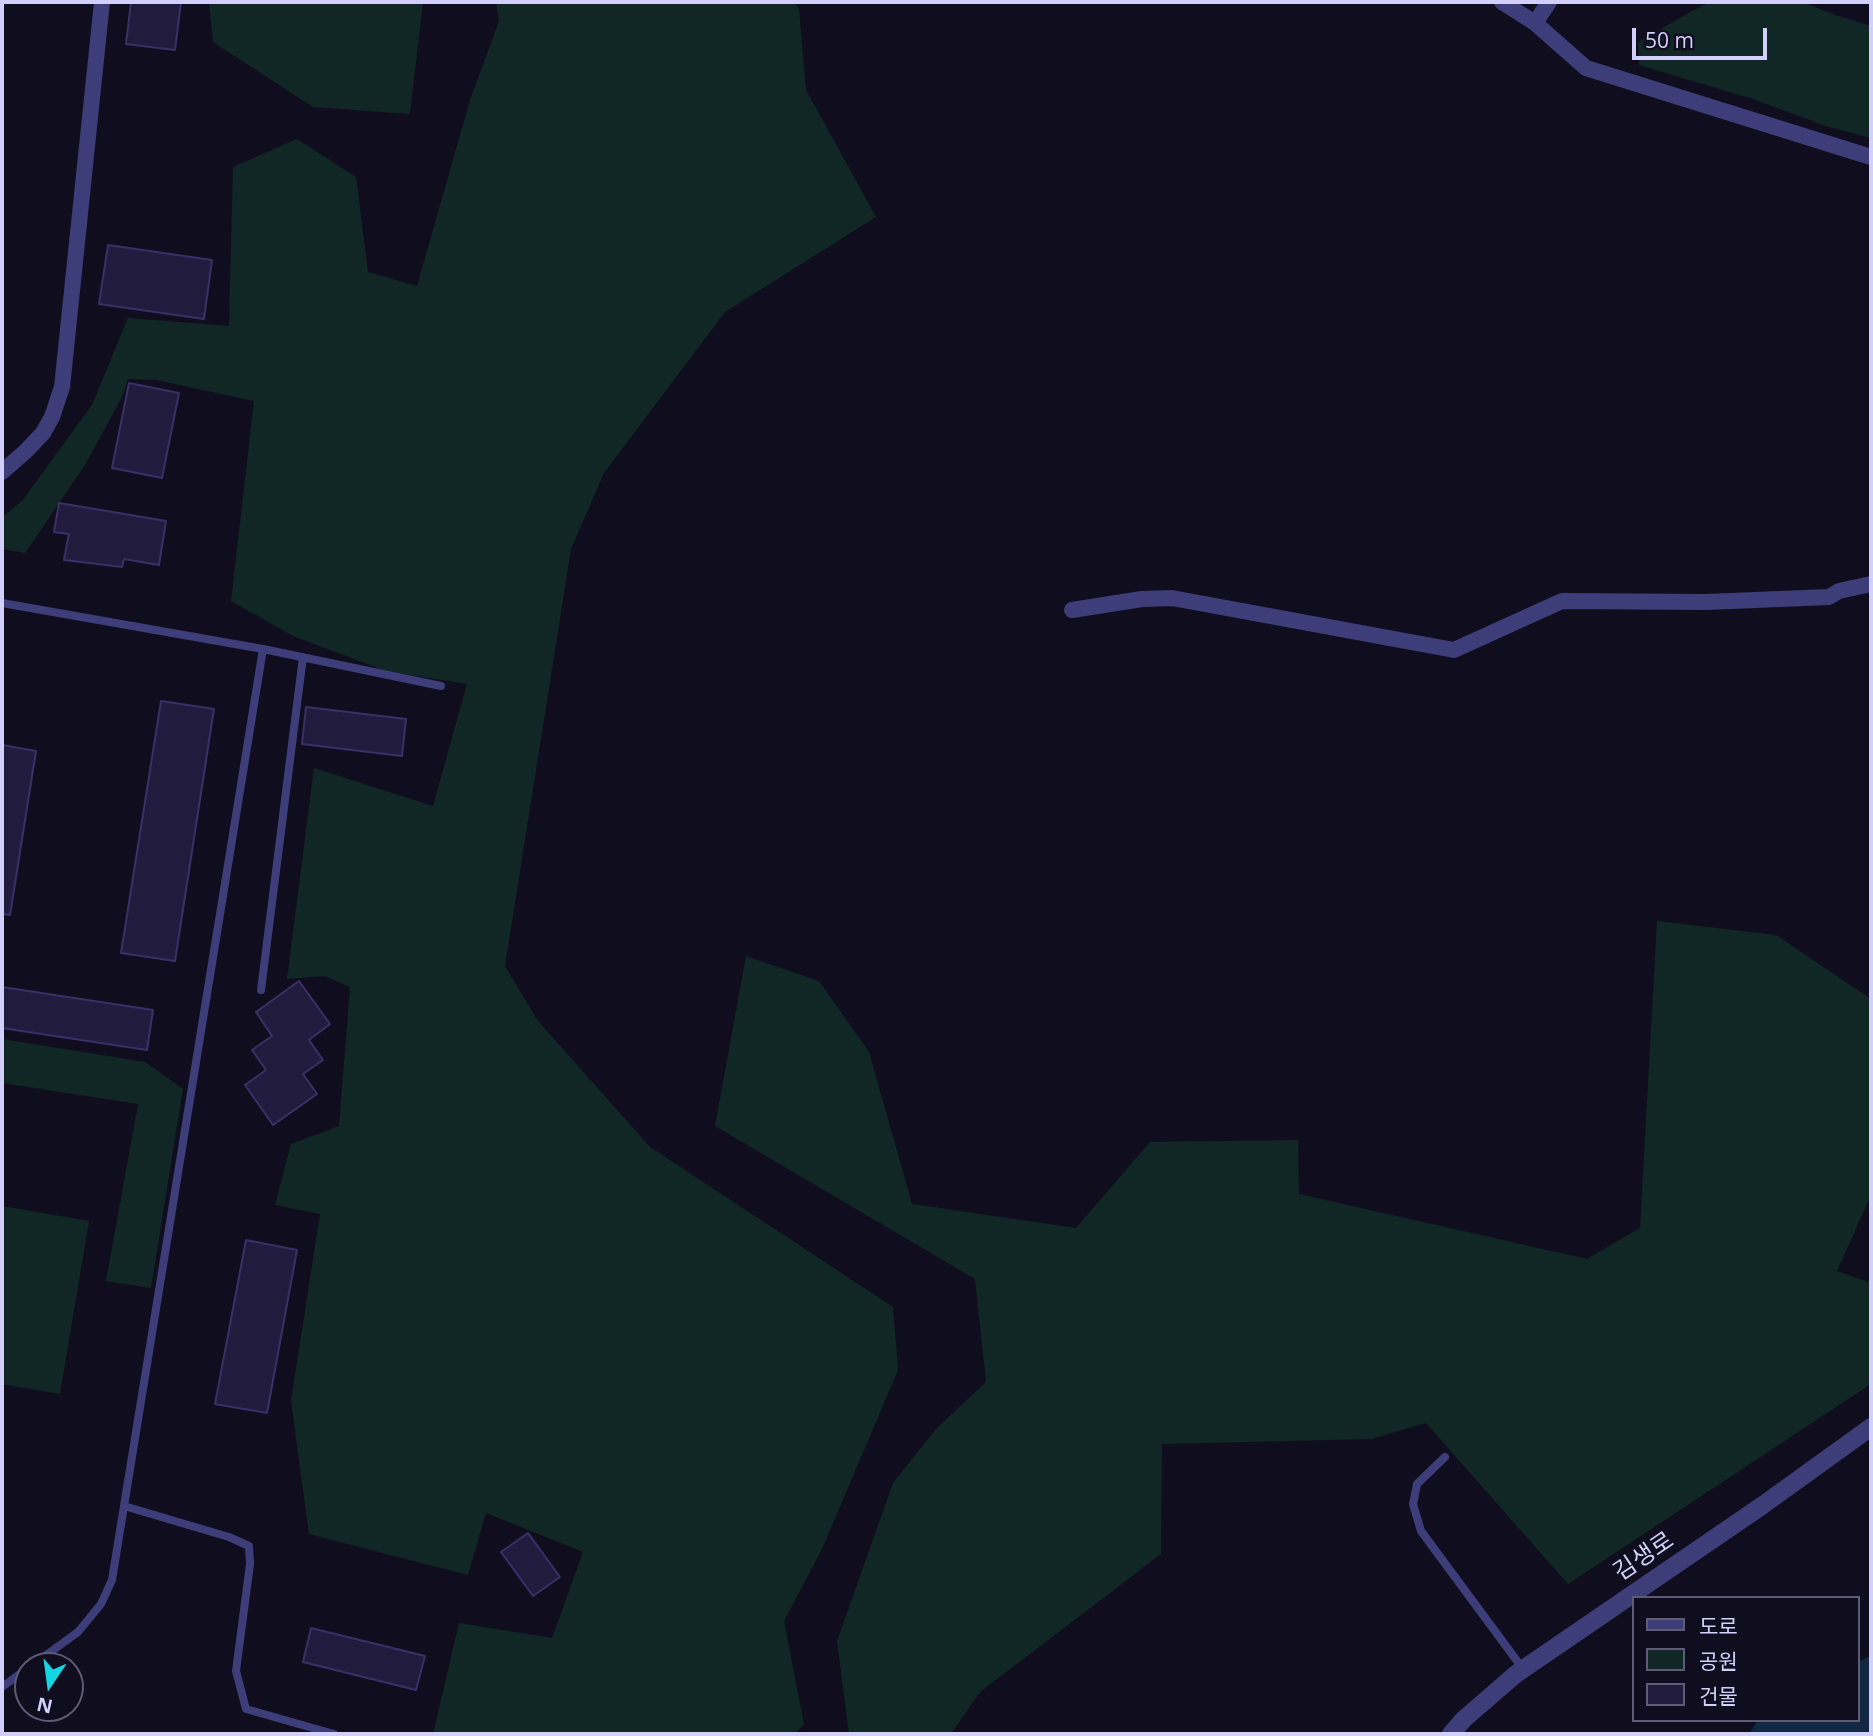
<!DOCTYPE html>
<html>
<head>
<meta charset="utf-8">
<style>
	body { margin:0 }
	#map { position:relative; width:1873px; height:1736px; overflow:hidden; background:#100e1e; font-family:"Open Sans","Noto Sans KR",sans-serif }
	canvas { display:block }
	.frame { position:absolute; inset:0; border:4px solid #d2cffb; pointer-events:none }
	.legend { position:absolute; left:1632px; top:1596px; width:228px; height:126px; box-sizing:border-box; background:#100e1e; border:2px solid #5e5b76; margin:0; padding:9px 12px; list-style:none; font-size:21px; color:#d2cffb }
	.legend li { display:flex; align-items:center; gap:14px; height:35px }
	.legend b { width:35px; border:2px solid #5e5b76 }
	.north { position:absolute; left:14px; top:1652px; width:70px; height:70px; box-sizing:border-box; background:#100e1e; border:2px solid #5e5b76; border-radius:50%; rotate:193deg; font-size:19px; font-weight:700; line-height:28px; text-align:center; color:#d2cffb }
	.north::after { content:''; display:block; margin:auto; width:24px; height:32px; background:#14d6e2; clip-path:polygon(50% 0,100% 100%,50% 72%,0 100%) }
	.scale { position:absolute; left:1632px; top:28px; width:135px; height:32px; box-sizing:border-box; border:4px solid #d2cffb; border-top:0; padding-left:9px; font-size:21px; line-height:24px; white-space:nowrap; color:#d2cffb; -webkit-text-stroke:5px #100e1e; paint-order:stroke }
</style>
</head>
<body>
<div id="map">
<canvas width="1873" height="1736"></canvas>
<div class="frame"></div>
<ul class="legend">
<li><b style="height:9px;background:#3d3d79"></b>도로</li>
<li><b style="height:19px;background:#112725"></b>공원</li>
<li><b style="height:19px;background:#211c3d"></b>건물</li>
</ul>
<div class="north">N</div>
<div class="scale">50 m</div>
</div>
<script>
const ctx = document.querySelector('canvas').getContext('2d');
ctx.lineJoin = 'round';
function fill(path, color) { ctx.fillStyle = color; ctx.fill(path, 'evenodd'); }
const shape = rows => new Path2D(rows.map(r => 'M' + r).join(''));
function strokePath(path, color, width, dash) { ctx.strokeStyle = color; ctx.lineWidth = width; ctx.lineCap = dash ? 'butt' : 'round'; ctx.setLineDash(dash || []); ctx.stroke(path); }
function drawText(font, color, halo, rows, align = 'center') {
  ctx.font = font + ' "Open Sans","Noto Sans KR",sans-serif'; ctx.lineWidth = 5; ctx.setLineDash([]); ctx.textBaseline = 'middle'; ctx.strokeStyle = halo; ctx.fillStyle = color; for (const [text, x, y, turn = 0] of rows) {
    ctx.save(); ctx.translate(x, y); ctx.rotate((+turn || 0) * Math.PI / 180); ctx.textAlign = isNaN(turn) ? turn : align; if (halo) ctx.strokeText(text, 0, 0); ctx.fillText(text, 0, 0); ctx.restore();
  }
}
fill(shape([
	[209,2,423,2,410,114,313,107,213,42],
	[496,2,795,2,799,9,806,90,876,217,725,312,604,473,571,549,505,966,538,1021,650,1147,893,1307,898,1370,822,1549,784,1621,804,1724,795,1734,433,1734,459,1623,552,1638,583,1552,486,1513,468,1575,309,1534,291,1401,320,1214,275,1205,291,1144,339,1126,350,987,325,976,287,979,314,768,433,806,467,684,386,671,293,636,231,601,254,401,156,380,128,379,122,397,85,465,25,553,2,549,2,517,22,501,92,405,128,318,229,326,233,167,297,139,356,177,368,272,417,286,470,100,499,21],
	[1715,2,1802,2,1835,15,1871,26,1871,138,1826,126,1753,99,1639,65,1638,42,1703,5],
	[1657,921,1776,935,1871,999,1871,1195,1837,1271,1871,1283,1871,1384,1568,1584,1426,1423,1371,1439,1162,1444,1161,1554,980,1692,951,1734,849,1734,837,1641,893,1483,936,1429,986,1382,975,1279,715,1126,746,956,819,981,869,1052,912,1204,1076,1228,1150,1142,1298,1140,1299,1194,1587,1259,1640,1228],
	[2,1039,145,1062,183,1089,151,1288,106,1281,138,1104,2,1083],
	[2,1206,89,1221,60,1394,2,1384]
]), '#112725');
fill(shape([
	[1871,1656,1871,1734,1749,1734,1758,1720,1857,1720,1857,1662]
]), '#122742');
const building = shape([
	[131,2,181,2,175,50,126,44,131,2],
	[108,245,212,260,204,319,99,304,108,245],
	[129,383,179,393,162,478,112,468,129,383],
	[59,503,166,521,159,565,124,559,122,567,64,560,69,534,54,532,59,503],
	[161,701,214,709,175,961,121,953,161,701],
	[306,707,406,719,402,756,302,744,306,707],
	[2,745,36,751,10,915,2,914,2,745],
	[299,981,330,1024,309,1040,323,1060,303,1074,317,1094,273,1125,245,1085,266,1070,252,1050,272,1036,256,1012,299,981],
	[2,987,153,1010,147,1050,2,1028,2,987],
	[246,1240,297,1250,267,1413,215,1404,246,1240],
	[528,1533,560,1577,533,1596,501,1552,528,1533],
	[311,1628,425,1656,416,1690,303,1662,311,1628]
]);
fill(building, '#211c3d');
strokePath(building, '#383067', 2);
strokePath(shape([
	[2,603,263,649,112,1580,101,1604,78,1632,31,1666],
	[263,649,441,686],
	[261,990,303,657],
	[1445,1457,1417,1484,1413,1504,1421,1531,1523,1669],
	[124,1506,229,1537,249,1546,250,1564,236,1671,246,1709,334,1734],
	[2,1687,28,1668]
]), '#3d3d79', 8);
strokePath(shape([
	[1502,2,1535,23,1586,68,1871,157],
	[1535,23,1549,2],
	[2,472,26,451,43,433,52,417,62,387,102,2],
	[1072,610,1142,599,1172,598,1454,650,1562,601,1706,602,1829,597,1839,591,1871,584]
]), '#3d3d79', 16);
strokePath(shape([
	[1451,1734,1464,1719,1516,1674,1763,1505,1871,1427]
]), '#3d3d79', 18);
drawText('24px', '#d2cffb', '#100e1e', [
	["김생로",1644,1557,-34]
]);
</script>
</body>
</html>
